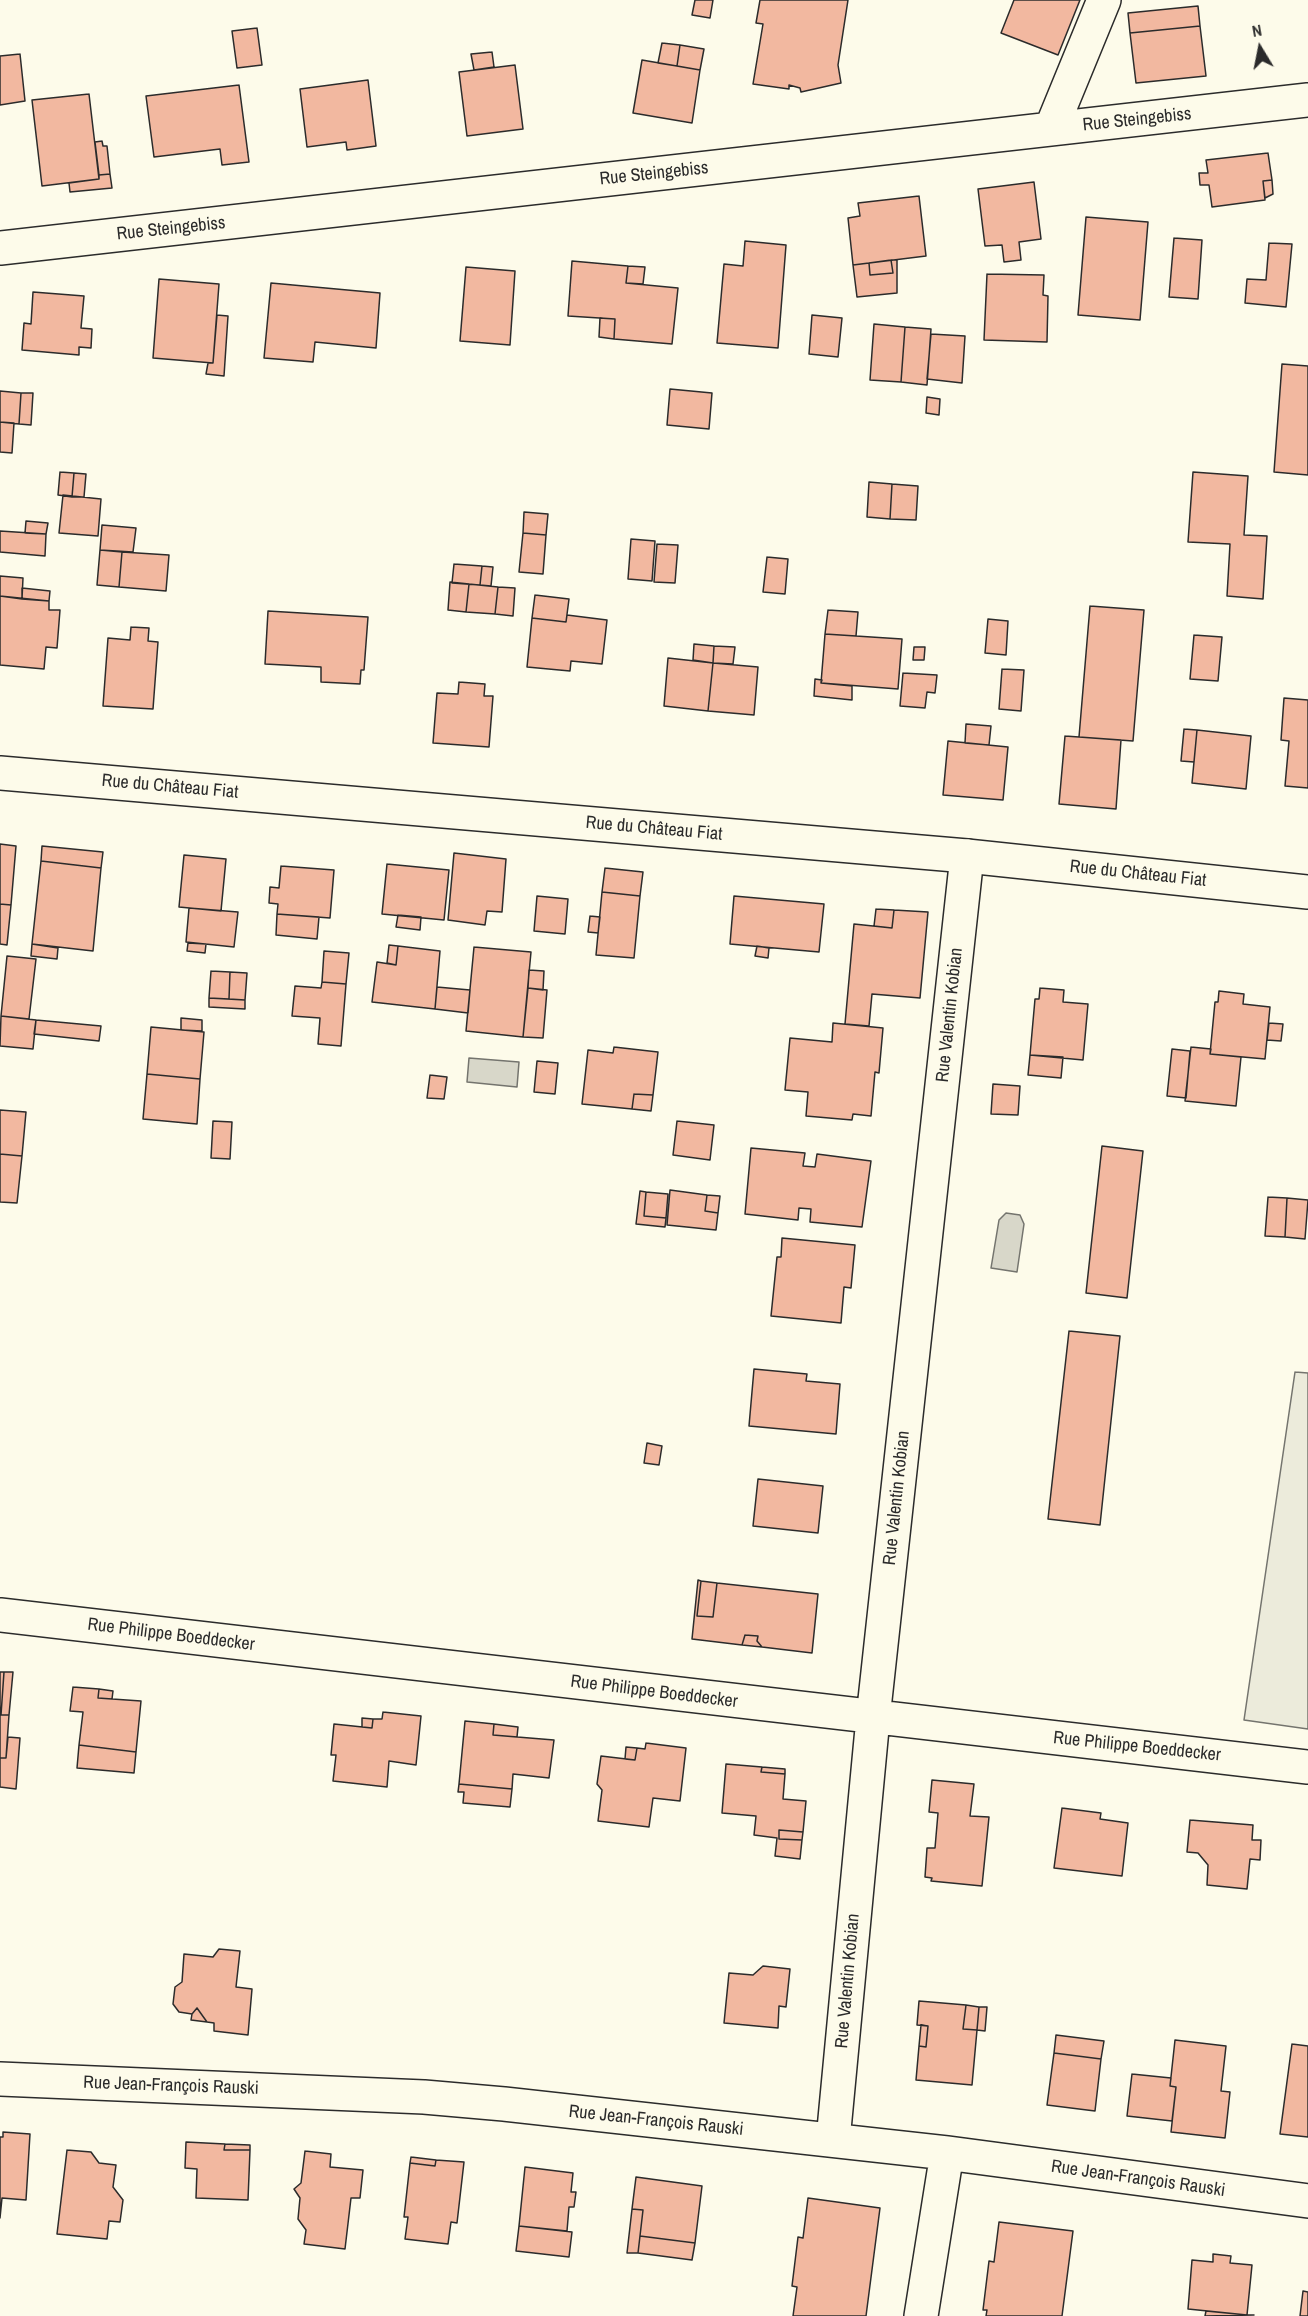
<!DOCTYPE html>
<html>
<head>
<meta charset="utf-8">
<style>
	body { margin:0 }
	#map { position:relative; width:1308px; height:2316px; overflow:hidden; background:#fdfbea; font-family:"Archivo Narrow",sans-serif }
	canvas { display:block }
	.north { position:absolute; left:1230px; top:18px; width:60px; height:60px; -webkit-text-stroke:4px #fdfbea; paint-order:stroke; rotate:350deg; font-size:16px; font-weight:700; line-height:24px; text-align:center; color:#2b2b2b }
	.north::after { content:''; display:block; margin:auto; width:21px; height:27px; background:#2b2b2b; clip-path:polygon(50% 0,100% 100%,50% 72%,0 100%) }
</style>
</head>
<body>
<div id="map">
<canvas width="1308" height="2316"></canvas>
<div class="north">N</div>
</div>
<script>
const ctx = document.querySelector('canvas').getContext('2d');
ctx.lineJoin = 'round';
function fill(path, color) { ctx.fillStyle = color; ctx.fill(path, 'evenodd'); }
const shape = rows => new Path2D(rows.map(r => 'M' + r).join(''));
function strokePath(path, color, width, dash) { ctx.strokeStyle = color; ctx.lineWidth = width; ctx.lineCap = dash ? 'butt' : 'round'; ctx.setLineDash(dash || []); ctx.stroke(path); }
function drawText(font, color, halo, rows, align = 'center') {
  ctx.font = font + ' "Archivo Narrow",sans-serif'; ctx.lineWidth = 4.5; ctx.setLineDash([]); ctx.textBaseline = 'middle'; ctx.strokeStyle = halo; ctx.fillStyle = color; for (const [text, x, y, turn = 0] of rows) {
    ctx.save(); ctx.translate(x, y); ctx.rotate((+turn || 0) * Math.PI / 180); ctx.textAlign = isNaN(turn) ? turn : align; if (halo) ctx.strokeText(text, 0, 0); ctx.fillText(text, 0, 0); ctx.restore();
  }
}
const green = shape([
	[1295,1372,1308,1373,1308,1729,1244,1720,1295,1372]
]);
fill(green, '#ecebdb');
strokePath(green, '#74746e', 1.5);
const water = shape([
	[469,1058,519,1062,517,1087,467,1082,469,1058],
	[1006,1213,1020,1215,1024,1224,1017,1272,991,1268,999,1220,1006,1213]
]);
fill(water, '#d8d7c9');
strokePath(water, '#74746e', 1.5);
const building = shape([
	[695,0,713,0,710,18,692,15,695,0],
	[760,0,848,0,838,65,841,83,801,92,800,88,789,85,789,89,753,84,763,24,756,23,760,0],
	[1014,0,1080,0,1058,55,1001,33,1014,0],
	[1198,6,1200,26,1130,33,1128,13,1198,6],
	[1200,26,1206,76,1136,83,1130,33,1200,26],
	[257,28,262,65,237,68,232,31,257,28],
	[662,43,680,45,677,66,658,63,662,43],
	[680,45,704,49,700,70,677,66,680,45],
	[492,52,494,67,474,70,471,54,492,52],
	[20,54,25,101,0,105,0,56,20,54],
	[642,60,700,70,692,123,633,113,642,60],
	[515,65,523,129,467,136,459,72,515,65],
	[368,80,376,146,347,150,346,142,307,147,300,89,368,80],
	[239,85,249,162,222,165,220,149,154,157,146,96,239,85],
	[89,94,99,179,42,186,32,100,89,94],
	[102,141,103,146,107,146,110,174,99,175,95,142,102,141],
	[1268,153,1272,180,1263,181,1265,200,1212,207,1209,185,1200,185,1199,173,1208,173,1206,160,1268,153],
	[110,174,112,188,70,192,69,183,99,179,99,175,110,174],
	[1272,180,1273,194,1265,198,1263,181,1272,180],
	[1034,182,1041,239,1019,242,1021,260,1004,262,1002,245,985,246,978,189,1034,182],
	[919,196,926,256,853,265,848,218,860,216,858,203,919,196],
	[1086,217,1148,222,1140,320,1078,315,1086,217],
	[1174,238,1202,240,1198,299,1169,297,1174,238],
	[745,241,786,245,778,348,717,343,724,264,743,266,745,241],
	[1269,243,1292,244,1286,307,1245,303,1247,279,1266,280,1269,243],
	[891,260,897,260,897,293,857,297,853,265,869,263,870,275,893,273,891,260],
	[891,260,893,273,870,275,869,263,891,260],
	[572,261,628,266,626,283,678,288,672,344,614,339,615,319,568,316,572,261],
	[628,266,645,267,643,284,626,283,628,266],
	[466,267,515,271,510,345,460,341,466,267],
	[987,274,1044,275,1043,295,1048,296,1047,342,984,340,987,274],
	[159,279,219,284,213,363,153,358,159,279],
	[271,283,380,293,376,348,315,342,313,362,264,358,271,283],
	[33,292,84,296,81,328,92,329,91,348,79,347,79,355,22,350,24,323,31,324,33,292],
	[217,315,228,316,224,376,206,374,208,363,213,363,217,315],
	[812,315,842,318,838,357,809,354,812,315],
	[600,318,615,319,614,339,599,337,600,318],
	[874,324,905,327,901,382,870,380,874,324],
	[905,327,931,329,927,385,901,382,905,327],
	[931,334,965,336,962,383,927,379,931,334],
	[1282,364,1308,366,1308,475,1274,472,1282,364],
	[670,389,712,393,709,429,667,425,670,389],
	[0,391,21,393,19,424,0,422,0,391],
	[21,393,33,393,31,425,19,424,21,393],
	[927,397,940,399,939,415,926,413,927,397],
	[0,422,14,423,12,453,0,452,0,422],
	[60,472,74,473,72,497,58,495,60,472],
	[1193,472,1248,476,1244,535,1267,536,1263,599,1227,596,1230,544,1188,542,1193,472],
	[74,473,86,474,84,497,72,497,74,473],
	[869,482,892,484,890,519,867,517,869,482],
	[892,484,918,486,916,520,890,519,892,484],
	[63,495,101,499,98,536,59,533,63,495],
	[524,512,548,514,546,535,523,533,524,512],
	[26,521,48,523,46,534,25,533,26,521],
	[102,525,136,528,133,552,100,550,102,525],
	[0,531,46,534,45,556,0,552,0,531],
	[523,533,546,535,543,574,519,572,523,533],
	[631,539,655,541,652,581,628,579,631,539],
	[657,544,678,545,675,583,654,582,657,544],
	[100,550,122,552,119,587,97,585,100,550],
	[122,552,169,555,166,591,119,587,122,552],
	[767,557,788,559,785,594,763,592,767,557],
	[454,564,482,566,480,585,452,583,454,564],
	[482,566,493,567,491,586,480,585,482,566],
	[0,576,23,578,22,599,0,596,0,576],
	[450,582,469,584,466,612,448,610,450,582],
	[469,584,498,587,495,614,466,612,469,584],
	[498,587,515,588,513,616,495,614,498,587],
	[22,588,50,591,49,601,22,599,22,588],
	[535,595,569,599,566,622,532,618,535,595],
	[0,596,49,601,49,610,60,610,57,648,46,647,44,669,0,665,0,596],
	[1090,606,1144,610,1133,741,1079,737,1090,606],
	[828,610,858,612,856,636,825,634,828,610],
	[268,611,368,617,364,670,361,670,360,684,321,682,321,667,265,664,268,611],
	[567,615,607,620,602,664,571,661,570,671,527,667,532,618,566,622,567,615],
	[988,619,1008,621,1006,655,985,653,988,619],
	[131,627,149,628,148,641,158,642,153,709,103,706,108,638,130,640,131,627],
	[825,634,902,639,898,689,821,683,825,634],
	[1194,635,1222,637,1218,681,1190,679,1194,635],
	[694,644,714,646,713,663,693,660,694,644],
	[714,646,735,647,733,664,713,663,714,646],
	[914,647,925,647,924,660,913,660,914,647],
	[668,658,713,663,708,711,664,706,668,658],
	[713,663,758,667,754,715,708,711,713,663],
	[1002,669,1024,670,1021,711,999,709,1002,669],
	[903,673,937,675,935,693,927,692,925,708,900,706,903,673],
	[815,679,822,680,821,683,852,686,852,700,814,696,815,679],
	[459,682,485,684,484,696,493,696,489,747,433,743,437,693,458,694,459,682],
	[1284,698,1308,700,1308,788,1285,786,1289,741,1281,740,1284,698],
	[966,724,991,726,989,745,965,743,966,724],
	[1184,729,1197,730,1194,762,1181,761,1184,729],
	[1197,730,1251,736,1246,789,1192,783,1197,730],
	[1065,736,1121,740,1116,809,1059,804,1065,736],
	[948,741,1008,747,1003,800,943,795,948,741],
	[0,844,16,846,11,905,0,904,0,844],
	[42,846,103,852,101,868,41,861,42,846],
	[454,853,506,859,502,912,487,911,485,925,448,920,454,853],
	[184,855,226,859,221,911,179,907,184,855],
	[41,861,101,868,93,951,32,944,41,861],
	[387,864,449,870,444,920,382,914,387,864],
	[281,866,334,870,330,918,277,914,278,904,269,903,270,887,279,888,281,866],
	[605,868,643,872,640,896,602,892,605,868],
	[602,892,640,896,634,958,596,955,602,892],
	[537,896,568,899,565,934,534,931,537,896],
	[734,896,824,904,819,952,730,944,734,896],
	[0,904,11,905,7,945,0,944,0,904],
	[189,908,238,912,234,947,186,942,189,908],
	[876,909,894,910,892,928,874,926,876,909],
	[894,910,928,912,920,998,872,994,869,1026,845,1024,854,924,892,928,894,910],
	[277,914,319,917,317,939,276,935,277,914],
	[398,915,421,917,420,930,396,927,398,915],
	[590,916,600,917,598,933,588,932,590,916],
	[188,943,206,944,205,953,187,951,188,943],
	[32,944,58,948,57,959,31,956,32,944],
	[389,945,398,946,396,965,387,963,389,945],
	[398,946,440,951,435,1009,372,1002,377,962,396,965,398,946],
	[757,946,769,948,768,958,755,956,757,946],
	[474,947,531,952,523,1037,466,1031,474,947],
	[324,951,349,953,346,984,322,982,324,951],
	[7,956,36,959,29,1019,1,1016,7,956],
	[529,970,544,971,543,990,528,988,529,970],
	[211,971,230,972,229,999,209,998,211,971],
	[230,972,247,973,245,1000,229,999,230,972],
	[322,982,346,984,341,1046,318,1044,320,1018,292,1016,295,986,321,988,322,982],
	[437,987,470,990,468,1013,435,1009,437,987],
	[528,988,547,990,543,1038,523,1037,528,988],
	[1040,988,1064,990,1063,1002,1088,1004,1083,1060,1030,1055,1035,999,1039,999,1040,988],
	[1219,991,1244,994,1243,1004,1270,1007,1265,1059,1210,1054,1215,1002,1218,1002,1219,991],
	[209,998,245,1000,245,1009,209,1007,209,998],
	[1,1016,36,1020,33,1049,0,1046,1,1016],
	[181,1018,202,1020,202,1031,181,1030,181,1018],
	[36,1020,101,1026,99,1041,34,1034,36,1020],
	[833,1023,883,1028,879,1073,875,1072,871,1116,853,1114,852,1120,806,1116,808,1092,785,1090,790,1038,832,1042,833,1023],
	[1269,1023,1283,1024,1281,1041,1267,1040,1269,1023],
	[151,1027,204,1032,200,1079,147,1074,151,1027],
	[614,1047,658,1052,653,1095,634,1094,632,1109,582,1104,588,1050,613,1053,614,1047],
	[1191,1047,1211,1049,1210,1054,1241,1057,1236,1106,1185,1101,1191,1047],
	[1172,1049,1190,1051,1186,1098,1167,1096,1172,1049],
	[1030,1055,1063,1057,1061,1078,1028,1075,1030,1055],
	[537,1061,558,1063,555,1094,534,1092,537,1061],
	[147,1074,200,1079,197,1124,143,1119,147,1074],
	[430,1075,447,1077,444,1099,427,1098,430,1075],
	[993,1084,1020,1086,1018,1115,991,1114,993,1084],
	[634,1094,653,1095,651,1111,632,1109,634,1094],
	[0,1110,26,1112,22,1156,0,1154,0,1110],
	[213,1121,232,1122,230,1159,211,1158,213,1121],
	[677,1121,714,1125,710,1160,673,1155,677,1121],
	[1102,1146,1143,1151,1127,1298,1086,1293,1102,1146],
	[751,1148,805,1153,803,1166,815,1167,817,1154,871,1161,862,1227,810,1222,811,1209,799,1208,798,1220,745,1214,751,1148],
	[0,1154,22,1156,17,1203,0,1202,0,1154],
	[670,1190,707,1195,705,1211,718,1213,716,1230,667,1225,670,1190],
	[640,1191,646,1192,644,1216,666,1218,665,1227,636,1224,640,1191],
	[646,1192,668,1194,666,1218,644,1216,646,1192],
	[707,1195,720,1196,718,1213,705,1211,707,1195],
	[1268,1197,1287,1198,1285,1237,1265,1236,1268,1197],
	[1287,1198,1308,1200,1305,1239,1285,1237,1287,1198],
	[782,1238,855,1245,851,1288,844,1287,841,1323,771,1316,777,1257,781,1257,782,1238],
	[1069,1331,1120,1336,1100,1525,1048,1519,1069,1331],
	[754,1369,807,1374,806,1381,840,1384,836,1434,749,1426,754,1369],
	[647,1443,662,1446,659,1465,644,1463,647,1443],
	[758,1479,823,1486,818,1533,753,1526,758,1479],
	[698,1580,701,1581,697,1616,713,1617,717,1583,818,1594,812,1653,762,1647,757,1641,758,1636,745,1635,742,1645,692,1639,698,1580],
	[701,1581,717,1583,713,1617,697,1616,701,1581],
	[745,1635,758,1636,757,1641,762,1647,742,1645,745,1635],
	[0,1672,4,1672,1,1715,9,1715,6,1758,0,1758,0,1672],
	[4,1672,13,1672,9,1715,1,1715,4,1672],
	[73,1687,99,1689,98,1698,141,1701,136,1752,79,1745,83,1712,70,1711,73,1687],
	[99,1689,113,1691,112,1699,98,1698,99,1689],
	[383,1712,421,1716,416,1765,389,1761,387,1787,333,1781,336,1755,331,1755,334,1724,372,1728,373,1719,382,1719,383,1712],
	[362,1718,373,1719,372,1728,362,1727,362,1718],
	[465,1721,494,1724,493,1735,554,1740,549,1778,513,1774,512,1789,459,1784,465,1721],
	[494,1724,518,1727,517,1737,493,1735,494,1724],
	[8,1737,20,1738,16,1789,0,1787,0,1758,6,1758,8,1737],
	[646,1743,686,1748,680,1801,653,1798,649,1827,598,1821,602,1790,597,1784,601,1756,635,1760,637,1748,645,1749,646,1743],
	[79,1745,136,1752,134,1773,77,1768,79,1745],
	[626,1747,637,1748,635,1760,625,1759,626,1747],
	[726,1764,762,1767,761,1772,785,1774,783,1799,806,1801,803,1832,779,1830,779,1839,802,1840,800,1859,775,1856,777,1838,754,1835,756,1816,722,1813,726,1764],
	[762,1767,785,1769,785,1774,761,1772,762,1767],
	[932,1780,974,1784,970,1816,989,1817,982,1886,931,1881,932,1878,925,1877,927,1848,935,1848,938,1813,929,1812,932,1780],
	[459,1784,512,1789,510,1807,463,1803,464,1792,458,1792,459,1784],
	[1062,1808,1101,1813,1100,1819,1128,1823,1122,1876,1054,1868,1062,1808],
	[1190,1820,1253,1825,1252,1840,1261,1840,1260,1860,1250,1859,1247,1889,1207,1885,1208,1865,1198,1853,1187,1852,1190,1820],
	[779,1830,803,1832,802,1840,779,1839,779,1830],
	[219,1949,240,1951,236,1987,252,1989,248,2035,214,2031,214,2023,207,2022,197,2008,192,2014,179,2012,173,2004,175,1987,182,1982,184,1954,213,1957,219,1949],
	[763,1966,790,1969,786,2007,779,2006,778,2028,724,2023,729,1973,753,1975,763,1966],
	[919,2001,966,2005,963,2029,977,2030,972,2085,916,2080,919,2046,926,2047,928,2026,917,2025,919,2001],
	[966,2005,979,2007,977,2030,963,2029,966,2005],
	[979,2007,987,2007,985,2031,977,2030,979,2007],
	[197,2008,207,2022,191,2020,192,2014,197,2008],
	[921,2025,928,2026,926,2047,919,2046,921,2025],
	[1056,2035,1104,2041,1101,2059,1054,2053,1056,2035],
	[1175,2040,1226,2046,1221,2091,1230,2092,1225,2138,1171,2132,1176,2087,1170,2086,1175,2040],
	[1292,2044,1308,2046,1308,2137,1280,2134,1292,2044],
	[1054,2053,1101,2059,1095,2111,1047,2105,1054,2053],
	[1132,2074,1171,2078,1170,2086,1176,2087,1172,2121,1127,2116,1132,2074],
	[3,2132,30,2134,26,2200,2,2198,0,2218,0,2137,3,2137,3,2132],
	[186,2142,225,2144,224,2150,250,2150,248,2200,196,2198,197,2169,185,2168,186,2142],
	[225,2144,250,2145,250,2150,224,2150,225,2144],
	[67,2150,91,2152,99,2163,116,2165,113,2187,123,2200,120,2222,109,2221,107,2239,57,2234,67,2150],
	[305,2151,331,2154,330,2167,363,2170,360,2198,351,2198,345,2249,304,2244,306,2230,298,2219,300,2198,294,2189,301,2183,305,2151],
	[411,2157,436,2160,435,2166,410,2163,411,2157],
	[436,2160,464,2162,457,2223,451,2222,448,2244,405,2239,408,2217,404,2217,410,2163,435,2166,436,2160],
	[525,2167,573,2173,571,2192,576,2192,574,2207,569,2207,567,2231,519,2226,525,2167],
	[636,2177,702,2186,695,2243,640,2236,643,2210,632,2209,636,2177],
	[808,2198,880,2208,866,2316,793,2316,797,2287,792,2286,798,2237,803,2238,808,2198],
	[632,2209,643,2210,638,2253,627,2253,632,2209],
	[999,2222,1073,2231,1062,2316,986,2316,987,2310,983,2310,989,2261,994,2262,999,2222],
	[519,2226,572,2232,569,2257,516,2251,519,2226],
	[640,2236,695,2243,692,2260,638,2253,640,2236],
	[1213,2254,1231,2256,1230,2263,1252,2265,1247,2315,1188,2309,1192,2260,1213,2262,1213,2254],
	[1303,2291,1308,2292,1308,2316,1300,2316,1303,2291],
	[1206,2311,1247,2315,1254,2315,1205,2316,1206,2311]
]);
fill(building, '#f2b8a0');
strokePath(building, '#2b2b2b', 1.5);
const minor = shape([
	[1051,129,1104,0],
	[0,248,1308,100],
	[0,1615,1308,1767],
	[0,2079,424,2097,504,2104,947,2153,1308,2201],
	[833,2140,873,1718,967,856],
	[921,2316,947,2153]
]);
const tertiary = shape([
	[0,773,967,856,1308,892]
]);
strokePath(minor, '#2b2b2b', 36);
strokePath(tertiary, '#2b2b2b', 36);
strokePath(minor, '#fdfbea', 33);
strokePath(tertiary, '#fdfbea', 33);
drawText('18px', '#2b2b2b', '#fdfbea', [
	["Rue Steingebiss",1137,120,-6],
	["Rue Steingebiss",654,174,-6],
	["Rue Steingebiss",171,229,-6],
	["Rue du Château Fiat",170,787,5],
	["Rue du Château Fiat",654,829,5],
	["Rue du Château Fiat",1138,874,6],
	["Rue Valentin Kobian",950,1015,-84],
	["Rue Valentin Kobian",897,1498,-84],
	["Rue Philippe Boeddecker",171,1635,7],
	["Rue Philippe Boeddecker",654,1692,7],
	["Rue Philippe Boeddecker",1137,1747,6],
	["Rue Valentin Kobian",848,1981,-85],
	["Rue Jean-François Rauski",171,2086,2],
	["Rue Jean-François Rauski",656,2121,6],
	["Rue Jean-François Rauski",1138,2179,8]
]);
</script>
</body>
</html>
